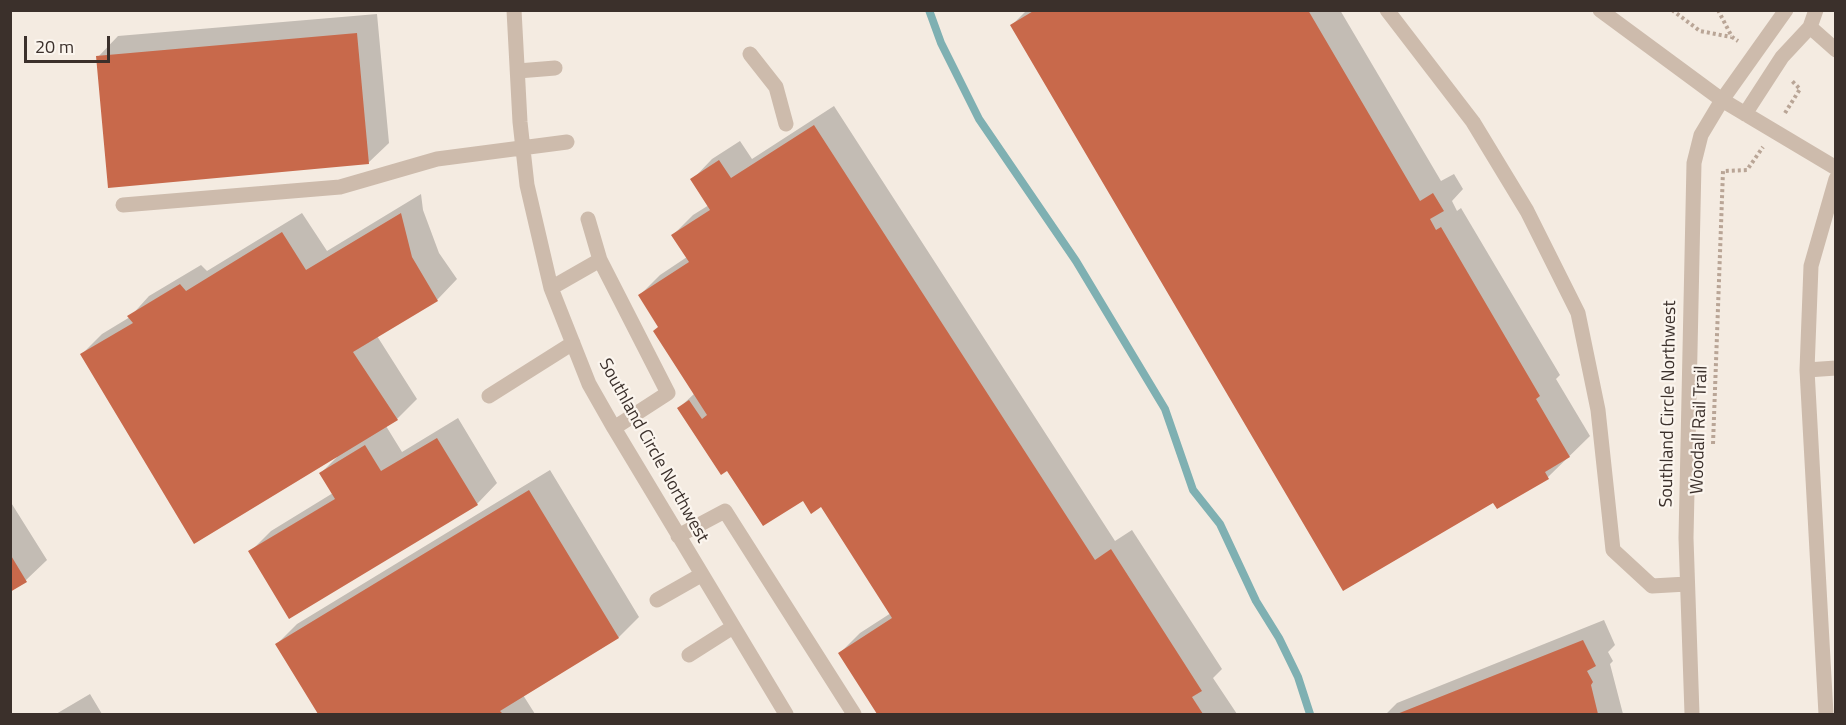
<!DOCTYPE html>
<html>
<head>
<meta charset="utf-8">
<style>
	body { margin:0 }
	#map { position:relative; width:1846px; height:725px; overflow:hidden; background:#f4ebe1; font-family:"Titillium Web",sans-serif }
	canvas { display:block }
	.frame { position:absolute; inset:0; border:12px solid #3b302b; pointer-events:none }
	.scale { position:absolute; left:24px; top:36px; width:86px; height:27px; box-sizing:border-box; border:3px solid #3b302b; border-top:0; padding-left:8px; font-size:18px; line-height:21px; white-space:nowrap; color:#3b302b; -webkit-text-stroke:4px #fbf5ee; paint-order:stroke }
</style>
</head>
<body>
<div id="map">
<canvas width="1846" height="725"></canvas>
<div class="frame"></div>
<div class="scale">20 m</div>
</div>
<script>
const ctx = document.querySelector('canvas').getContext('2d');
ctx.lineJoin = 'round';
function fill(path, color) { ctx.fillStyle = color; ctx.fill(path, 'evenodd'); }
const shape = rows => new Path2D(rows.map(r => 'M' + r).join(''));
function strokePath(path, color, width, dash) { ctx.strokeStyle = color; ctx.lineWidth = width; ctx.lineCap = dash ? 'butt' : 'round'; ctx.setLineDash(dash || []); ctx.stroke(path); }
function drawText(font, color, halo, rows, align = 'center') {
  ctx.font = font + ' "Titillium Web",sans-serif'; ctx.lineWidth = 4.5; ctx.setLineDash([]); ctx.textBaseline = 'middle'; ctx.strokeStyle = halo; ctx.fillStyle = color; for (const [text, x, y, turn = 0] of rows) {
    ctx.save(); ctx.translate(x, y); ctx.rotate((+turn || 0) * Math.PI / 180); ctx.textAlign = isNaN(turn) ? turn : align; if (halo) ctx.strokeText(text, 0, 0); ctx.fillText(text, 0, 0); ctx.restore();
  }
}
fill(shape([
	[1027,10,1340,10,1441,181,1454,174,1463,189,1452,201,1457,211,1461,208,1560,375,1556,379,1590,436,1548,477,1494,501,1011,26],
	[377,14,389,143,368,163,98,57,118,36],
	[834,106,1115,541,1132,530,1222,669,1213,678,1237,714,879,714,840,653,860,633,891,613,821,505,727,468,679,408,695,393,660,326,640,295,660,275,687,257,673,235,693,215,709,205,692,180,712,159,740,141,752,159],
	[421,194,423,210,439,253,457,279,437,300,377,336,417,399,397,419,386,426,402,452,458,418,497,483,477,504,250,552,271,531,333,493,321,473,337,457,82,354,102,334,130,317,149,296,201,265,207,271,302,213,327,251],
	[550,470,639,617,619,637,523,695,535,714,319,714,277,644,297,624],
	[10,501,47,560,26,580,10,590],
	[1604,620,1615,645,1608,652,1613,661,1610,664,1623,714,1386,714,1397,703],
	[90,694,102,714,56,714]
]), '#0003');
strokePath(shape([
	[929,10,941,43,979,119,1076,261,1165,409,1193,490,1220,524,1256,601,1279,638,1298,677,1310,714]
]), '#7fb0b2', 8);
fill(shape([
	[1035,10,1308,10,1420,201,1433,193,1444,211,1430,219,1436,230,1441,227,1540,396,1536,399,1570,457,1545,472,1549,479,1497,509,1493,503,1343,591,1010,25],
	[357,33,369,164,108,188,96,56],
	[814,125,1095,560,1111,549,1202,691,1192,697,1203,714,877,714,838,653,892,618,821,507,811,514,803,501,763,526,727,471,721,475,677,408,689,400,702,419,707,415,653,331,658,327,638,295,689,262,671,235,710,210,690,179,719,160,731,178],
	[401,213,412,257,438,301,353,352,398,420,194,544,80,354,133,323,127,316,180,284,186,291,282,232,306,270],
	[437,438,478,505,289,619,248,551,335,499,319,473,365,445,381,471],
	[529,490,619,638,500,711,503,714,318,714,275,644],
	[10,554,27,582,10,592],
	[1583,640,1596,666,1587,671,1593,682,1591,685,1598,714,1397,714]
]), '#c8694b');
strokePath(shape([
	[1672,10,1700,31,1731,37],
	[1718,10,1732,37,1738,41],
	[1785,113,1800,89,1792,81],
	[1713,444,1723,171,1747,170,1763,147]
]), '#b9a596', 4, [3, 3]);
strokePath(shape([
	[514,10,520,122,527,185,551,288,589,384,614,428,786,714],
	[1387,10,1473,122,1527,211,1578,313,1598,410,1613,550,1652,586,1687,584],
	[1600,10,1722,100,1836,168],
	[1810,27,1836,50],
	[750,54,776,87,786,124],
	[518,71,555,68],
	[1745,114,1782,57,1810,27,1816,10],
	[123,205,340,187,437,159,567,142],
	[588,219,600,260],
	[551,288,600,260,668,393,614,428],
	[1807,370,1836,368],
	[489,396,573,343],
	[678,536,725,511,854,714],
	[657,600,701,575],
	[689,655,733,627],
	[1692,714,1686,538,1694,163,1701,135,1722,100,1786,10],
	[1826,714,1807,370,1811,266,1836,179]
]), '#cdbbac', 15);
drawText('18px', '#3b302b', '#fbf5ee', [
	["Southland Circle Northwest",1669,404,-89],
	["Woodall Rail Trail",1700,430,-88],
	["Southland Circle Northwest",653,451,61]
]);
</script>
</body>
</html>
